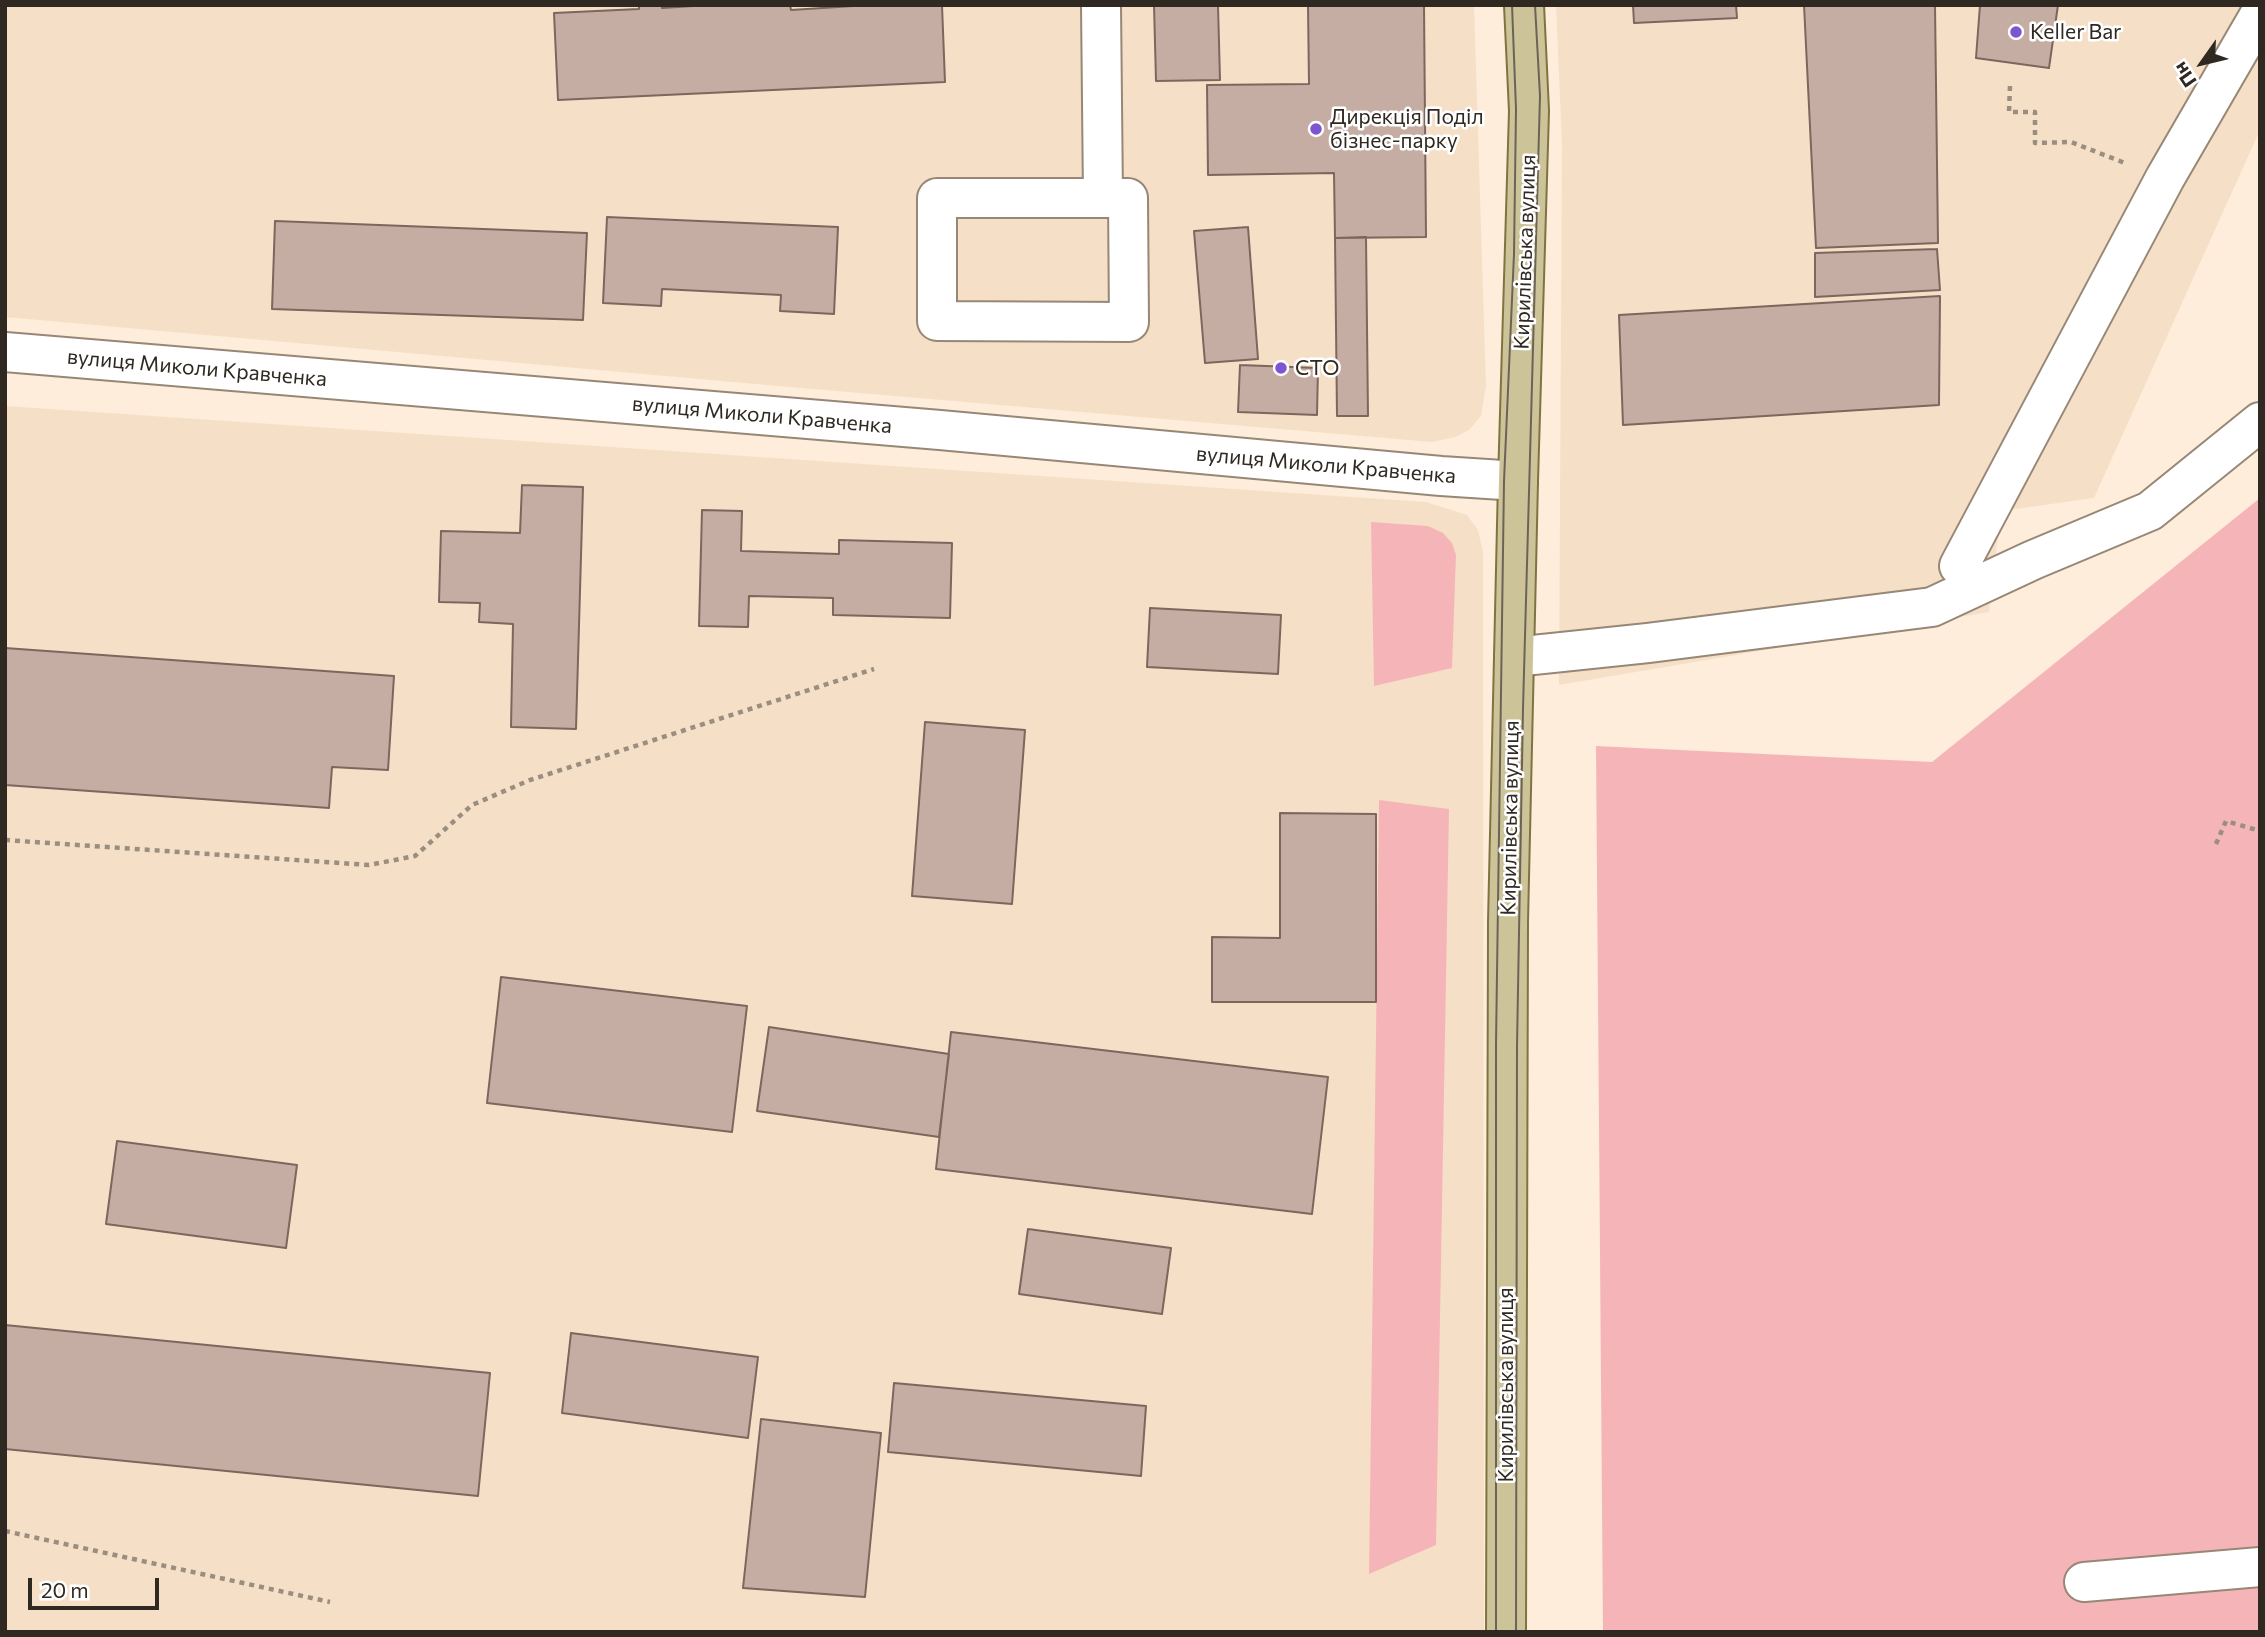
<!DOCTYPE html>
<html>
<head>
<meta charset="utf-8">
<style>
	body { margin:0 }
	#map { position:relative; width:2265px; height:1637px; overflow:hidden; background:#feedda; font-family:Commissioner,sans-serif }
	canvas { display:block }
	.frame { position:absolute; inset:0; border:7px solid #2f2922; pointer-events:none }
	.north { position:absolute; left:2167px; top:28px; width:70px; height:70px; -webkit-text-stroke:5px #fff; paint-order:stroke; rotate:236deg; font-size:19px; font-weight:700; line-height:28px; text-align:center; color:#2f2922 }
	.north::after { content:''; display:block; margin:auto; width:24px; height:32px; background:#2f2922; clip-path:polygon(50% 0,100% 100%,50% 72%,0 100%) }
	.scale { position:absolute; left:28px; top:1578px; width:131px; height:32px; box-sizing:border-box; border:4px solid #2f2922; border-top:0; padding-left:9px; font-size:21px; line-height:24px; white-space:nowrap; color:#2f2922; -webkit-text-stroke:5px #fff; paint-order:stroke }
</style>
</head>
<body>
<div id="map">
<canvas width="2265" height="1637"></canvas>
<div class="frame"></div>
<div class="north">Пн</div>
<div class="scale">20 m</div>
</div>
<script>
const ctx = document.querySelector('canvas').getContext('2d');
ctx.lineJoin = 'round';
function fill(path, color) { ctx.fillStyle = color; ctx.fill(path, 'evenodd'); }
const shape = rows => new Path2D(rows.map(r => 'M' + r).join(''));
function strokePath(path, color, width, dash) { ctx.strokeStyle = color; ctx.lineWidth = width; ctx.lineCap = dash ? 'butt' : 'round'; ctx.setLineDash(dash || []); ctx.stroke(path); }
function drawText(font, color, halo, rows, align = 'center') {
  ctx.font = font + ' Commissioner,sans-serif'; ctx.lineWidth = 5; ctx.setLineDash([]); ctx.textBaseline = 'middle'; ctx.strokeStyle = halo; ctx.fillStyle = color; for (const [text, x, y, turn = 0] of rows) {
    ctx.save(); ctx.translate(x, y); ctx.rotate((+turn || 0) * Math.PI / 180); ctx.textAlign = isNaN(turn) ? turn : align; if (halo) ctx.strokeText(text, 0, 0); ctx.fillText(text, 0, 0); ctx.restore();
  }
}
fill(shape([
	[5,5,1474,5,1486,386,1481,416,1469,430,1455,437,1432,442,778,386,5,317],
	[1556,5,2260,5,2260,130,2094,498,2001,511,1989,612,1559,685,1562,145],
	[5,406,1426,502,1467,515,1478,530,1483,552,1484,1632,5,1632]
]), '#f6dfc7');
fill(shape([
	[2260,498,2260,1632,1603,1632,1596,746,1932,762],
	[1371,522,1428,526,1443,533,1452,543,1456,555,1452,668,1374,686],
	[1379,800,1449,809,1436,1545,1369,1574]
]), '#f5b5b8');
const building = shape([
	[639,5,662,5,662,8,709,5,790,5,791,10,869,5,942,5,945,82,558,100,554,13,639,9,639,5],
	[1154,5,1218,5,1220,80,1156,81,1154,5],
	[1308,5,1424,5,1426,237,1335,238,1334,173,1208,175,1207,85,1309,84,1308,5],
	[1633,5,1736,5,1737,18,1634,23,1633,5],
	[1804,5,1935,5,1938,243,1816,248,1804,5],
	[1980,5,2058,5,2049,68,1976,58,1980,5],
	[607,217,838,227,834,314,780,311,781,295,662,289,661,306,603,303,607,217],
	[275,221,587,233,583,320,272,309,275,221],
	[1248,227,1258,359,1205,363,1194,231,1248,227],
	[1366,237,1368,416,1337,416,1335,238,1366,237],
	[1937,249,1940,290,1815,297,1815,253,1937,249],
	[1940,296,1939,405,1623,425,1619,315,1940,296],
	[1240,365,1318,368,1317,415,1238,412,1240,365],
	[522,485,583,487,576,729,511,727,513,624,479,622,480,603,439,602,441,531,520,533,522,485],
	[702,510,742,511,741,551,839,554,839,540,952,543,950,618,833,615,833,598,749,596,748,627,699,626,702,510],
	[1150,608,1281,615,1278,674,1147,667,1150,608],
	[5,648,394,676,388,770,332,767,329,808,5,785,5,648],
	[925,722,1025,730,1012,904,912,896,925,722],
	[1280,813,1376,814,1376,1002,1212,1002,1212,937,1280,938,1280,813],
	[501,977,747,1006,732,1132,487,1103,501,977],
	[769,1027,949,1054,939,1137,757,1111,769,1027],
	[951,1032,1328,1077,1312,1214,936,1169,951,1032],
	[117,1141,297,1165,286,1248,106,1224,117,1141],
	[1028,1229,1171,1248,1162,1314,1019,1294,1028,1229],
	[5,1325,490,1373,478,1496,5,1449,5,1325],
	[571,1333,758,1357,748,1438,562,1413,571,1333],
	[894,1383,1146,1406,1141,1476,888,1452,894,1383],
	[761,1419,881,1433,865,1597,743,1588,761,1419]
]);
fill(building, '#c5ada4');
strokePath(building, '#7c665d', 2);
const minor = shape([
	[1101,5,1103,198],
	[937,198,1128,198,1129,322,937,321,937,198],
	[5,352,940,430,1441,476,1518,481],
	[1959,566,2165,178,2260,14],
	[1514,657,1648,643,1932,607,2033,560,2150,511,2260,422],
	[2084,1582,2260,1567]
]);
const major = shape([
	[1506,1632,1508,922,1518,481,1529,111,1524,5]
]);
strokePath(minor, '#978776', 42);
strokePath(major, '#807342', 42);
strokePath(shape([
	[2010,86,2009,112,2035,112,2035,143,2071,142,2125,163],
	[5,840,369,865,415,856,472,805,530,780,874,669],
	[2216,844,2226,821,2260,831],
	[5,1531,330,1602]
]), '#9a8e81', 4.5, [5, 5]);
strokePath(minor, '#fff', 38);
strokePath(major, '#cdc398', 38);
strokePath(shape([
	[1496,1632,1496,1044,1504,481,1514,254,1516,109,1512,5],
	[1516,1632,1517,1046,1523,708,1540,96,1535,5]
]), '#6c6358', 2);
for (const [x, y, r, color] of [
	[2016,32,7,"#7d56cf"],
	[1316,129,7,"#7d56cf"],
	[1281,368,7,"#7d56cf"]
]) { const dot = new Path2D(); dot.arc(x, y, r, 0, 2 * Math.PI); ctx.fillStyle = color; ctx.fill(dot); strokePath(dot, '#fff', 2.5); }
drawText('21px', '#2f2922', '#fff', [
	["Keller Bar",2030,32],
	["Дирекція Поділ",1330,117],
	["бізнес-парку",1330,141],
	["СТО",1295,368]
], 'left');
drawText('21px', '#2f2922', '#fff', [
	["Кирилівська вулиця",1525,252,-88],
	["вулиця Миколи Кравченка",197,368,5],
	["вулиця Миколи Кравченка",762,415,5],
	["вулиця Миколи Кравченка",1326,465,5],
	["Кирилівська вулиця",1510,818,-89],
	["Кирилівська вулиця",1506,1385,-90]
]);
</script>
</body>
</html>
